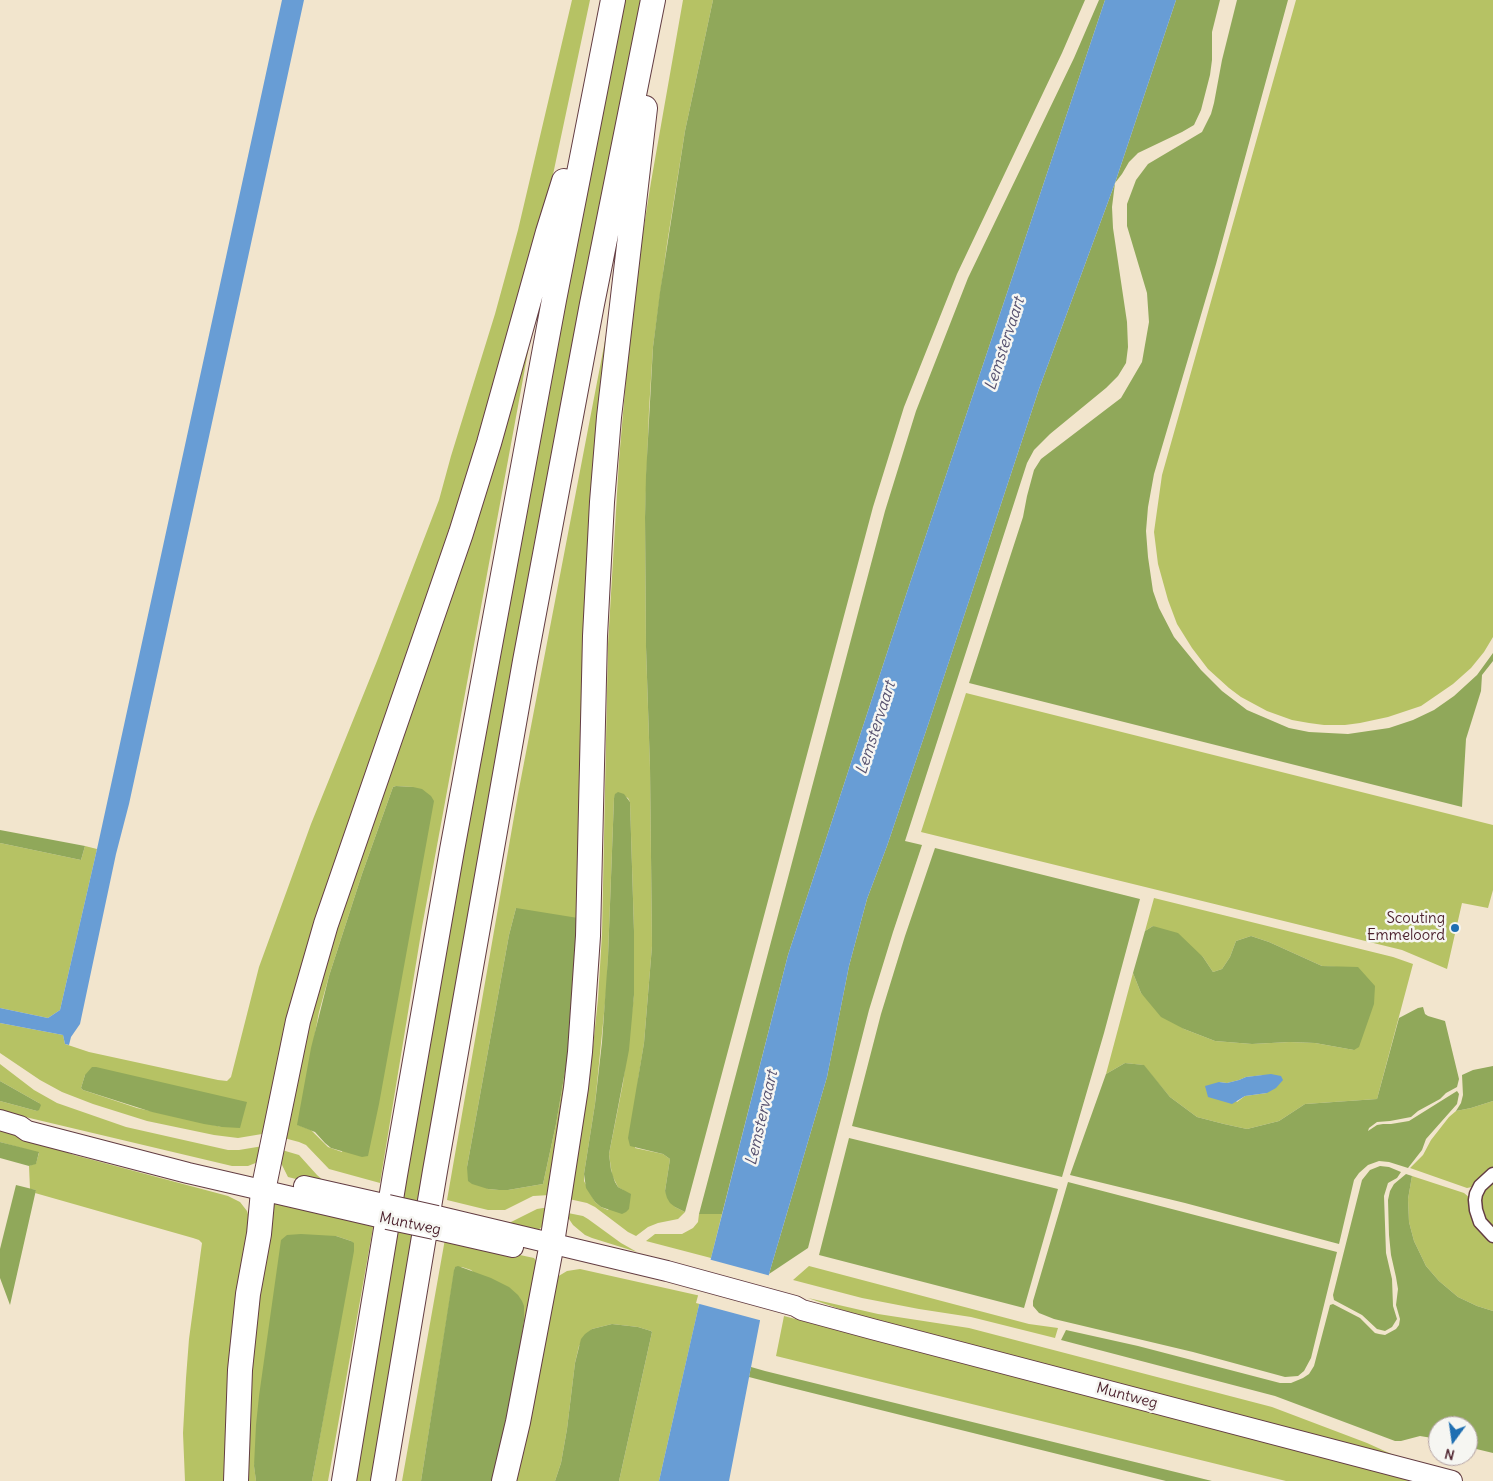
<!DOCTYPE html>
<html>
<head>
<meta charset="utf-8">
<style>
	body { margin:0 }
	#map { position:relative; width:1493px; height:1481px; overflow:hidden; background:#f2e5cd; font-family:Delius,sans-serif }
	canvas { display:block }
	.north { position:absolute; left:1428px; top:1416px; width:50px; height:50px; box-sizing:border-box; background:#f6f6f2; border:1px solid #b1a0a2; border-radius:50%; rotate:194deg; font-size:14px; font-weight:700; line-height:20px; text-align:center; color:#4a1f2b }
	.north::after { content:''; display:block; margin:auto; width:18px; height:22px; background:#1f6fb2; clip-path:polygon(50% 0,100% 100%,50% 72%,0 100%) }
</style>
</head>
<body>
<div id="map">
<canvas width="1493" height="1481"></canvas>
<div class="north">N</div>
</div>
<script>
const ctx = document.querySelector('canvas').getContext('2d');
ctx.lineJoin = 'round';
function fill(path, color) { ctx.fillStyle = color; ctx.fill(path, 'evenodd'); }
const shape = rows => new Path2D(rows.map(r => 'M' + r).join(''));
function strokePath(path, color, width, dash) { ctx.strokeStyle = color; ctx.lineWidth = width; ctx.lineCap = dash ? 'butt' : 'round'; ctx.setLineDash(dash || []); ctx.stroke(path); }
function drawText(font, color, halo, rows, align = 'center') {
  ctx.font = font + ' Delius,sans-serif'; ctx.lineWidth = 5; ctx.setLineDash([]); ctx.textBaseline = 'middle'; ctx.strokeStyle = halo; ctx.fillStyle = color; for (const [text, x, y, turn = 0] of rows) {
    ctx.save(); ctx.translate(x, y); ctx.rotate((+turn || 0) * Math.PI / 180); ctx.textAlign = isNaN(turn) ? turn : align; if (halo) ctx.strokeText(text, 0, 0); ctx.fillText(text, 0, 0); ctx.restore();
  }
}
fill(shape([
	[572,0,590,0,544,217,525,292,270,1134,262,1134,238,1138,214,1135,147,1121,93,1104,62,1092,40,1080,0,1053,0,1023,63,1035,65,1044,89,1052,218,1080,227,1081,231,1077,259,967,286,893,311,824,377,661,439,500,451,456,495,314,518,230],
	[85,1075,222,1127,137,1108,83,1090,81,1088],
	[624,0,642,0,373,1481,354,1481,395,1235,505,615],
	[683,0,713,0,685,131,667,244,653,347,649,410,645,517,646,647,650,768,652,946,644,1043,638,1080,635,1148,663,1154,670,1159,665,1191,675,1207,685,1212,678,1219,658,1223,648,1227,636,1236,628,1232,595,1207,587,1203,569,1199,589,1084,598,999,602,934,608,644,619,460,630,332,641,245,651,182],
	[617,793,628,798,630,802,634,931,634,995,623,1083,609,1154,612,1175,618,1187,623,1190,608,1210,601,1207,595,1202,584,1181,584,1174,595,1104,607,983,614,798],
	[1296,0,1493,0,1493,637,1484,652,1471,668,1453,684,1421,706,1388,717,1360,723,1345,725,1324,725,1309,723,1292,720,1267,711,1241,697,1229,688,1208,669,1192,648,1177,624,1168,600,1158,564,1154,532,1162,475],
	[627,226,587,933,550,1195,533,1196,505,1210,488,1210,447,1200,518,794],
	[516,908,567,1060,556,1124,543,1184,508,1190,499,1190,488,1189,467,1167,509,935],
	[539,292,422,927,380,1183,329,1169,306,1145,299,1142,284,1138,309,1009],
	[396,786,413,787,342,1152,328,1147,311,1130,298,1125,319,1012,329,976,362,874,393,787],
	[966,693,1493,825,1493,890,1488,908,1462,903,1447,969,1402,950,921,832],
	[0,843,81,860,85,846,97,849,60,1010,48,1018,0,1008],
	[1154,898,1393,957,1413,964,1377,1099,1305,1104,1279,1121,1247,1129,1224,1124,1197,1117,1170,1097,1143,1065,1125,1063,1106,1074,1133,973,1141,993,1184,1029,1215,1041,1252,1044,1290,1042,1315,1043,1354,1050,1337,967,1322,966,1269,942,1251,936,1236,941,1230,957,1222,969,1213,972,1203,957,1153,926,1145,931],
	[1264,1075,1267,1093,1245,1096,1237,1102,1219,1082,1227,1083,1239,1080,1246,1077],
	[0,1064,34,1090,57,1103,126,1127,228,1150,239,1150,263,1146,258,1162,248,1166,232,1166,0,1111,0,1101,37,1111,39,1103,0,1081],
	[1493,1101,1493,1170,1477,1186,1467,1188,1410,1168,1423,1155,1431,1140,1449,1117,1456,1111,1471,1108],
	[0,1130,29,1138,74,1155,93,1160,228,1196,240,1202,247,1211,250,1221,233,1335,227,1388,224,1481,185,1481,183,1433,186,1378,189,1339,202,1243,199,1240,193,1238,35,1193,36,1190,30,1189,29,1166,36,1163,39,1153,0,1142],
	[282,1150,299,1155,317,1175,332,1188,288,1177,282,1165,281,1159],
	[1412,1176,1464,1193,1470,1198,1493,1240,1493,1311,1477,1306,1458,1297,1439,1281,1426,1266,1414,1241,1409,1222,1408,1199],
	[1493,1179,1493,1232,1478,1207,1485,1185],
	[277,1200,374,1222,328,1481,312,1481,354,1245,351,1241,336,1236,254,1465,256,1481,242,1481,244,1390,272,1203],
	[543,1208,551,1208,545,1224,536,1232,498,1224,509,1223,537,1209],
	[568,1213,583,1216,588,1219,621,1243,637,1252,592,1238,585,1235,573,1225,569,1219],
	[699,1214,722,1214,711,1258,646,1241,655,1234,682,1234,693,1228,698,1222],
	[445,1239,534,1258,537,1262,507,1431,524,1321,471,1270,462,1267,455,1267,421,1481,402,1481],
	[809,1266,1029,1324,1058,1328,1055,1338,971,1317,919,1309,862,1298,793,1280],
	[580,1269,701,1296,659,1481,619,1481,652,1332,651,1331,638,1327,612,1324,592,1329,579,1346,575,1363,567,1429,561,1463,555,1481,514,1481,557,1277,567,1271],
	[808,1298,878,1314,969,1328,1272,1407,1367,1443,1398,1457,854,1314],
	[784,1316,1331,1458,1415,1481,1286,1481,776,1356]
]), '#b6c264');
fill(shape([
	[713,0,1085,0,1062,53,957,274,904,407,873,507,685,1212,675,1207,670,1203,667,1198,665,1191,670,1159,663,1154,630,1146,628,1138,644,1043,652,946,650,768,646,647,645,517,646,475,653,347,660,292,685,131],
	[1099,0,1105,0,907,592,788,955,722,1214,699,1214,885,511,916,411,968,278,1074,58],
	[1176,0,1220,0,1212,32,1212,60,1210,75,1201,110,1194,125,1182,132,1138,153,1129,162,1122,174,1115,183,1112,207,1113,228,1127,322,1128,347,1126,363,1118,376,1106,388,1050,434,1034,450,1027,463,905,841,922,845,893,932,869,1010,808,1248,769,1274,827,1077,849,966,867,899,887,846,928,725,1039,389,1115,183],
	[1237,0,1288,0,1216,264,1154,474,1148,507,1146,531,1148,557,1153,591,1159,608,1174,637,1201,670,1222,691,1247,710,1289,728,1309,732,1348,734,1389,728,1413,720,1434,710,1454,696,1477,675,1493,653,1493,661,1482,675,1481,691,1466,739,1462,807,969,683,1023,517,1027,496,1034,470,1041,459,1121,398,1142,362,1149,322,1147,293,1127,226,1127,204,1136,180,1148,164,1202,132,1211,114,1214,103,1222,60],
	[396,786,413,787,422,789,431,796,434,801,379,1104,368,1156,362,1157,331,1148,325,1143,315,1132,297,1125,311,1048,329,976,362,874,393,787],
	[618,792,624,794,630,802,634,931,634,995,629,1050,609,1154,611,1170,615,1182,618,1187,631,1194,629,1209,626,1212,622,1214,601,1207,595,1202,586,1188,584,1174,595,1104,602,1042,608,957,614,798,615,794],
	[0,830,85,846,81,860,0,843],
	[935,848,1140,899,1104,1033,1062,1177,852,1126,881,1014,905,936],
	[516,908,578,918,573,994,567,1060,556,1124,543,1184,508,1190,499,1190,488,1189,472,1184,468,1181,467,1167,509,935],
	[1153,926,1178,933,1203,957,1213,972,1222,969,1230,957,1236,941,1251,936,1269,942,1322,966,1358,967,1375,986,1374,1004,1359,1047,1354,1050,1315,1043,1290,1042,1252,1044,1215,1041,1184,1029,1161,1017,1141,993,1133,973,1145,931],
	[1423,1007,1425,1014,1428,1016,1445,1021,1459,1079,1457,1087,1446,1093,1440,1099,1418,1111,1411,1117,1390,1121,1377,1122,1369,1128,1368,1131,1377,1125,1383,1124,1391,1124,1409,1121,1457,1091,1459,1094,1457,1104,1426,1139,1422,1150,1408,1168,1389,1162,1379,1161,1368,1165,1359,1173,1354,1180,1339,1244,1185,1203,1070,1175,1106,1074,1125,1063,1144,1065,1170,1097,1197,1117,1224,1124,1247,1129,1279,1121,1305,1104,1377,1099,1399,1018,1418,1008],
	[1493,1066,1493,1101,1471,1108,1456,1111,1461,1103,1463,1095,1462,1075,1473,1070],
	[92,1067,96,1067,247,1102,240,1128,222,1127,204,1124,152,1112,83,1090,81,1088,85,1075],
	[0,1081,39,1103,41,1105,39,1110,37,1111,0,1101],
	[849,1138,1058,1189,1024,1308,819,1255],
	[0,1142,39,1152,36,1164,29,1166,0,1158],
	[1380,1166,1389,1167,1401,1172,1397,1178,1388,1183,1384,1196,1386,1253,1392,1279,1393,1306,1397,1319,1392,1327,1385,1331,1377,1329,1362,1315,1334,1300,1333,1295,1362,1180,1370,1170],
	[1406,1174,1412,1176,1408,1199,1409,1222,1414,1241,1426,1266,1439,1281,1458,1297,1477,1306,1493,1311,1493,1453,1468,1447,1468,1426,1438,1426,1438,1439,1420,1436,1401,1441,1395,1441,1275,1396,1061,1340,1066,1330,1138,1346,1280,1383,1291,1383,1303,1378,1309,1374,1314,1366,1330,1305,1333,1304,1360,1318,1375,1333,1379,1334,1385,1335,1396,1329,1399,1325,1400,1319,1396,1305,1398,1289,1396,1277,1391,1255,1389,1235,1388,1200,1390,1191,1394,1184],
	[1068,1182,1337,1252,1311,1358,1304,1371,1298,1376,1285,1377,1193,1352,1054,1319,1039,1313,1033,1306,1033,1301],
	[16,1185,36,1190,10,1305,0,1278,0,1249],
	[301,1234,336,1236,351,1241,354,1243,354,1251,312,1481,256,1481,254,1466,256,1425,259,1396,281,1240,287,1235],
	[458,1266,491,1278,509,1287,518,1295,522,1301,524,1306,524,1321,507,1431,495,1481,421,1481,454,1270,455,1267],
	[612,1324,638,1327,651,1331,652,1332,619,1481,555,1481,561,1463,567,1429,575,1363,581,1339,585,1334,592,1329],
	[751,1367,765,1371,1212,1481,1166,1481,776,1384,749,1377]
]), '#90a85a');
fill(shape([
	[282,0,304,0,129,804,116,854,80,1024,71,1037,69,1045,65,1044,63,1035,0,1023,0,1008,48,1018,60,1010,97,849],
	[1105,0,1176,0,1115,183,1039,389,928,725,887,846,867,899,849,966,827,1077,769,1274,729,1481,659,1481,698,1309,788,955,907,592],
	[1271,1074,1281,1076,1283,1080,1276,1088,1267,1093,1245,1096,1232,1104,1208,1097,1205,1086,1219,1082,1227,1083,1239,1080,1246,1077]
]), '#689dd5');
fill(shape([
	[708,1259,771,1276,763,1321,696,1303]
]), '#f2e5cd');
const minor = shape([
	[1493,1174,1480,1186,1476,1194,1475,1200,1476,1210,1480,1222,1493,1236]
]);
const primary = shape([
	[0,1120,20,1126,27,1131,188,1173,387,1219],
	[304,1186,388,1205],
	[437,1216,667,1271,795,1306,802,1310,872,1329,1452,1481],
	[434,1229,513,1247]
]);
const motorway = shape([
	[236,1481,240,1370,248,1294,259,1234,263,1191,298,1021,326,924,461,533,489,443,548,232,564,181],
	[344,1481,395,1175,452,850,554,300,613,0],
	[383,1481,435,1171,525,661,592,304,653,0],
	[504,1481,518,1422,552,1243,576,1088,580,1052,588,936,595,636,602,502,609,417,645,108]
]);
strokePath(minor, '#633d43', 15);
strokePath(primary, '#633d43', 22);
strokePath(motorway, '#633d43', 26);
strokePath(minor, '#fff', 12);
strokePath(primary, '#fff', 20);
strokePath(motorway, '#fff', 24);
const primaryBridge = shape([
	[388,1205,437,1216],
	[387,1219,434,1229]
]);
strokePath(primaryBridge, '#633d43', 22, []);
strokePath(primaryBridge, '#fff', 20);
for (const [x, y, r, color] of [
	[1455,928,5,"#1f6fb2"]
]) { const dot = new Path2D(); dot.arc(x, y, r, 0, 2 * Math.PI); ctx.fillStyle = color; ctx.fill(dot); strokePath(dot, '#f6f6f2', 2); }
drawText('15px', '#4a1f2b', '#f6f6f2', [
	["Scouting",1445,919],
	["Emmeloord",1445,936]
], 'right');
drawText('15px', '#4a1f2b', '#f6f6f2', [
	["Muntweg",410,1224,12],
	["Muntweg",1127,1396,15]
]);
drawText('italic 16px', '#56516f', '#f6f6f2', [
	["Lemstervaart",1005,344,-72],
	["Lemstervaart",876,728,-72],
	["Lemstervaart",762,1118,-77]
]);
</script>
</body>
</html>
